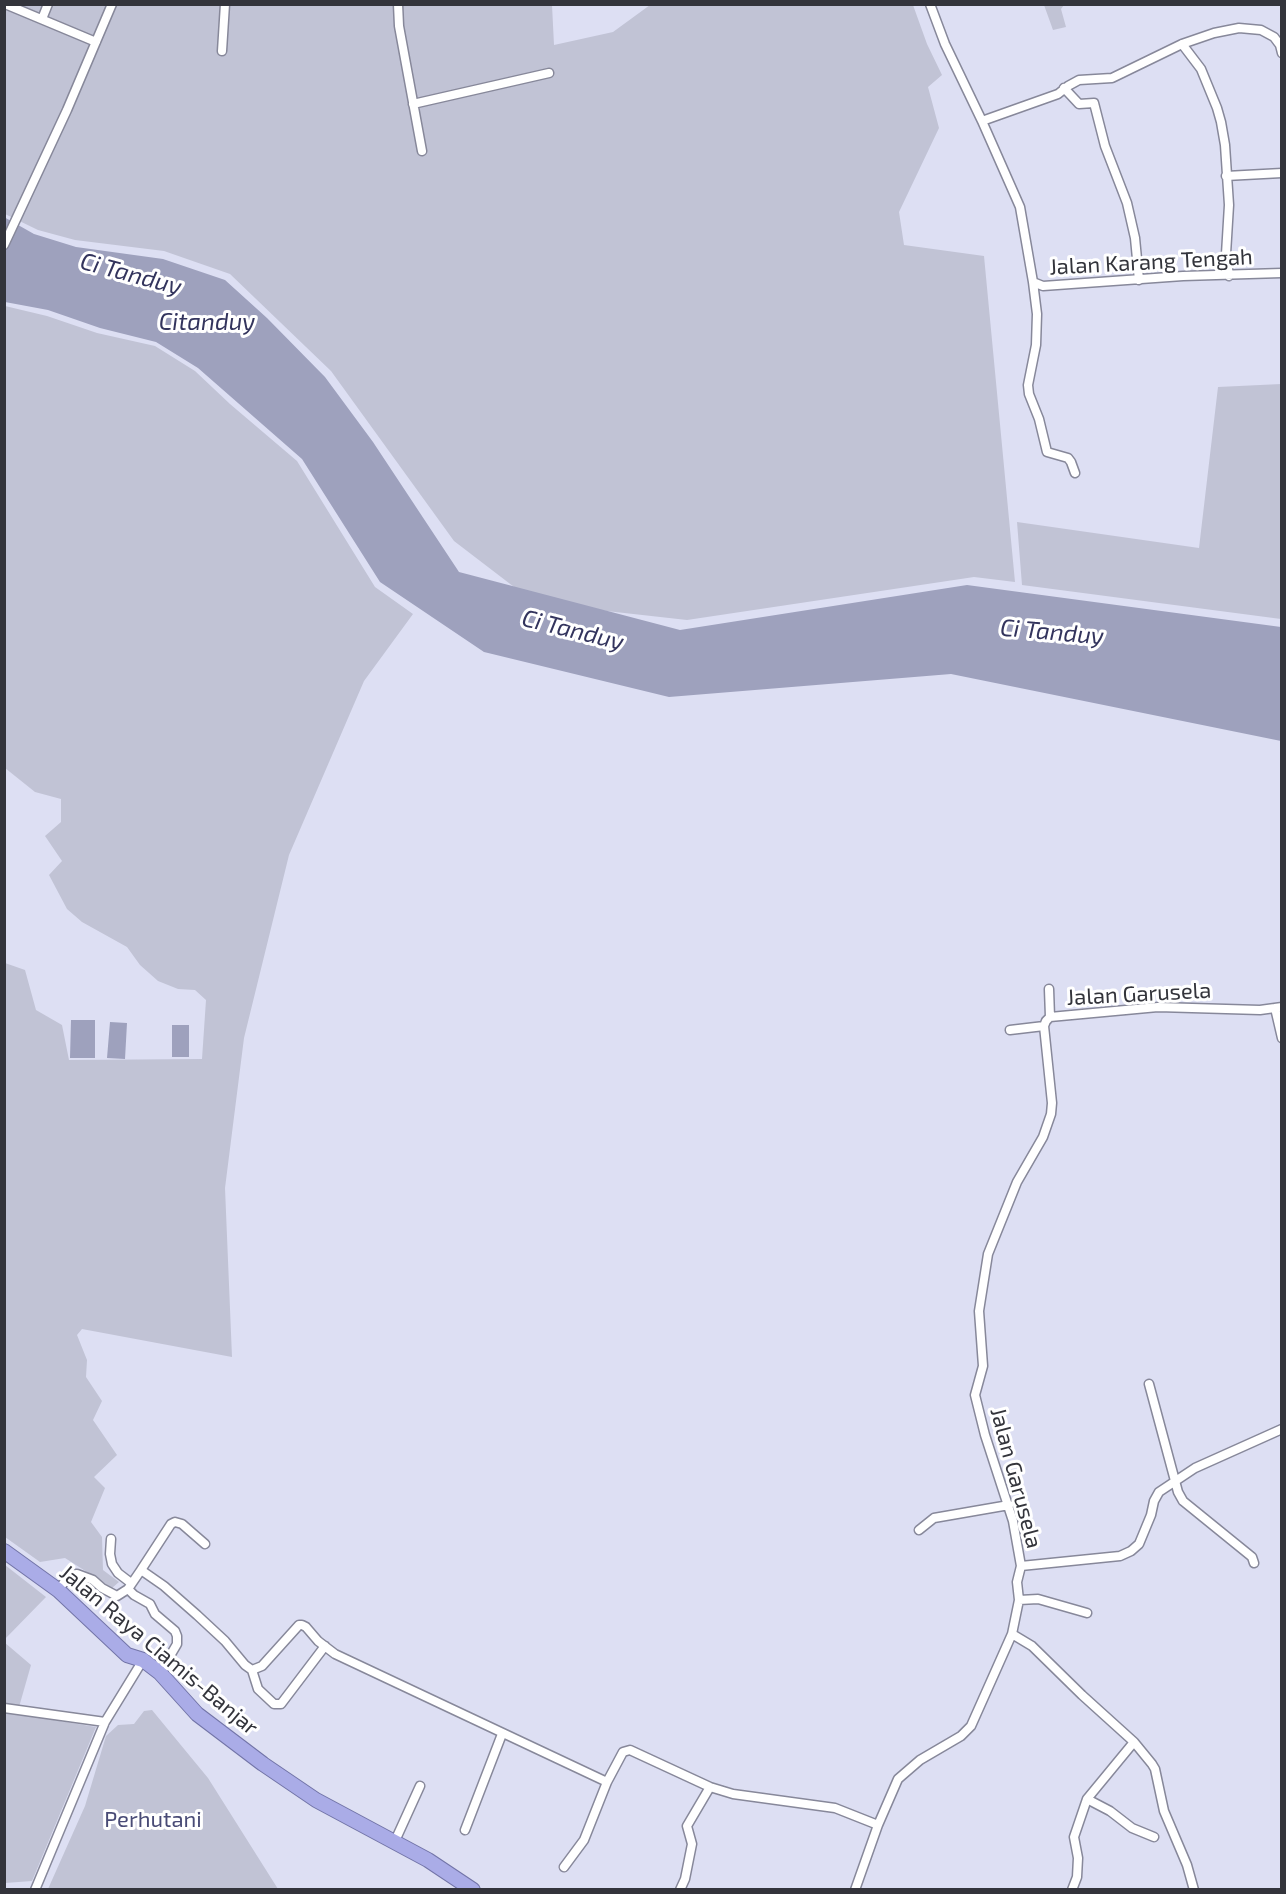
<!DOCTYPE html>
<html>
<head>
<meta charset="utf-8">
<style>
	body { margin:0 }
	#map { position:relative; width:1286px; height:1894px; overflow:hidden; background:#dddff3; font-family:"Exo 2",sans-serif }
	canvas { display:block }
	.frame { position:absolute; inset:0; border:6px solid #33343b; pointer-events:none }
</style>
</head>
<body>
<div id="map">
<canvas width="1286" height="1894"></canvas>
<div class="frame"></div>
</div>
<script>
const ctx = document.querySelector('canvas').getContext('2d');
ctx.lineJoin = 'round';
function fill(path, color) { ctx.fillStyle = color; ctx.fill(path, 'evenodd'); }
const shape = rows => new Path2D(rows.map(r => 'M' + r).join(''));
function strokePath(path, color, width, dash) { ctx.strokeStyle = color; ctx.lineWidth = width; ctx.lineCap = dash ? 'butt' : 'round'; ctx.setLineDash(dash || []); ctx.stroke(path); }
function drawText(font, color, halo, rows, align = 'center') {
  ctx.font = font + ' "Exo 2",sans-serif'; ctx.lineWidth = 6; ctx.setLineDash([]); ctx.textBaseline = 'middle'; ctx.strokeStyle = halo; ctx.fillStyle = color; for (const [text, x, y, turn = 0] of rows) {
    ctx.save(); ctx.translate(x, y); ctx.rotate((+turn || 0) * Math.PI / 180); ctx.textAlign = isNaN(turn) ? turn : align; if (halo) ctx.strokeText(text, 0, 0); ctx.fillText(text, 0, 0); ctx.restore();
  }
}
fill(shape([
	[5,5,552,5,554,45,613,32,650,5,913,5,927,44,942,75,928,87,939,128,899,212,904,245,984,256,1015,582,974,577,687,620,535,603,454,541,331,371,230,274,164,251,75,240,38,230,5,214],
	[1044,5,1064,5,1061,9,1066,27,1053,30],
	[5,306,47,316,97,333,155,346,195,371,230,404,297,461,375,587,413,614,364,681,289,855,244,1038,225,1188,232,1357,82,1329,77,1335,87,1360,86,1377,102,1401,93,1420,117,1455,94,1477,105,1488,91,1522,102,1537,103,1570,119,1582,112,1588,65,1558,40,1562,5,1537,5,963,25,970,36,1010,62,1025,69,1060,202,1059,206,1000,195,990,178,989,158,981,140,965,127,947,82,922,67,909,49,875,62,861,45,836,61,822,61,799,35,792,5,768],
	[1281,384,1281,619,1022,585,1017,522,1199,548,1218,387],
	[5,1565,46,1597,5,1639],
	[4,1642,31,1665,17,1714,96,1727,32,1881,5,1883],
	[152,1710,208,1778,278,1889,48,1889,85,1806,106,1736,118,1725,134,1724,144,1711]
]), '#c1c3d5');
fill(shape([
	[4,217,34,234,76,247,163,259,225,280,267,318,325,377,373,442,459,572,680,630,967,585,1281,627,1281,741,951,674,669,697,484,652,380,582,302,459,198,368,156,342,100,328,48,310,5,302],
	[71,1020,95,1020,95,1058,70,1058],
	[110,1022,127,1023,125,1059,107,1058],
	[172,1025,189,1025,189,1057,172,1057]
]), '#9ea1bd');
const minor = shape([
	[5,4,96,42],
	[398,4,399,26,422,151],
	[930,4,945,44,982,121,1020,207,1033,282,1043,286,1183,276,1282,273],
	[42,19,48,4],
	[1182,44,1201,69,1217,108,1221,122,1225,145,1229,205,1226,254,1229,276],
	[222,51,225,4],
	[1064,88,1079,104,1094,103,1105,146,1127,203,1135,238,1139,280],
	[413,104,549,73],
	[982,121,1058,94,1068,86,1079,80,1112,78,1182,44,1214,33,1239,28,1261,30,1274,37,1280,45,1282,53],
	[1226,176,1282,173],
	[4,245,67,110,112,4],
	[1033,282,1037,314,1036,345,1028,385,1029,394,1039,419,1047,452,1068,458,1071,462,1075,473],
	[1049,989,1050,1017],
	[1275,1008,1282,1038],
	[1010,1030,1044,1026],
	[1149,1384,1178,1492,1183,1501,1252,1557,1254,1563],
	[919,1530,934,1518,1009,1505],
	[111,1539,110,1554,112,1564,118,1573,131,1583],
	[1021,1566,1120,1556,1131,1551,1139,1544,1151,1515,1154,1501,1159,1492,1195,1468,1282,1429],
	[141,1570,171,1524,175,1522,182,1524,205,1544],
	[128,1589,134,1595,150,1604,155,1614,175,1631,177,1636,177,1644,160,1673],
	[58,1590,70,1575,77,1574,93,1580,102,1588,117,1596,128,1589,141,1570,164,1586,197,1615,225,1641,245,1665,252,1670,262,1666,299,1625,302,1625,306,1627,318,1641,335,1654,607,1782,623,1752,630,1750,710,1787,733,1794,835,1808,878,1825],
	[1019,1600,1038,1599,1087,1613],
	[1012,1634,1032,1646,1082,1695,1134,1742,1152,1764,1155,1769,1164,1811,1187,1865,1194,1890],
	[252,1670,258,1689,274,1704,281,1704,325,1646],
	[4,1708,105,1722],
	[1087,1799,1110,1811,1132,1828,1154,1837],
	[465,1830,502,1734],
	[395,1841,420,1786],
	[564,1867,584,1840,607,1782],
	[35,1890,105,1722,143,1660],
	[680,1890,685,1879,692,1844,687,1826,710,1787],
	[855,1890,878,1825,898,1779,920,1760,961,1736,971,1726,1012,1634,1019,1600,1017,1582,1021,1566,1013,1521,985,1435,975,1395,983,1366,979,1311,988,1254,1017,1182,1043,1137,1051,1114,1052,1103,1044,1026,1046,1021,1050,1017,1158,1007,1260,1010,1282,1007],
	[1072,1890,1077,1877,1078,1858,1074,1837,1087,1799,1134,1742]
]);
const trunk = shape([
	[4,1551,58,1590,127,1655,143,1660,160,1673,197,1714,263,1764,316,1800,428,1860,473,1890]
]);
strokePath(minor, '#87889a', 11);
strokePath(trunk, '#7274a7', 16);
strokePath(minor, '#fff', 8);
strokePath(trunk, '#aaace7', 14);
drawText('22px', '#33343b', '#fff', [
	["Jalan Karang Tengah",1151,262,-3],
	["Jalan Garusela",1139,994,-3],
	["Jalan Garusela",1016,1478,75],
	["Jalan Raya Ciamis-Banjar",159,1650,40]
]);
drawText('22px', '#494b76', '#fff', [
	["Perhutani",153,1820]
]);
drawText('italic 24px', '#33345d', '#fff', [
	["Ci Tanduy",131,274,15],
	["Citanduy",207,322],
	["Ci Tanduy",573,630,14],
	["Ci Tanduy",1052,632,5]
]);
</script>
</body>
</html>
